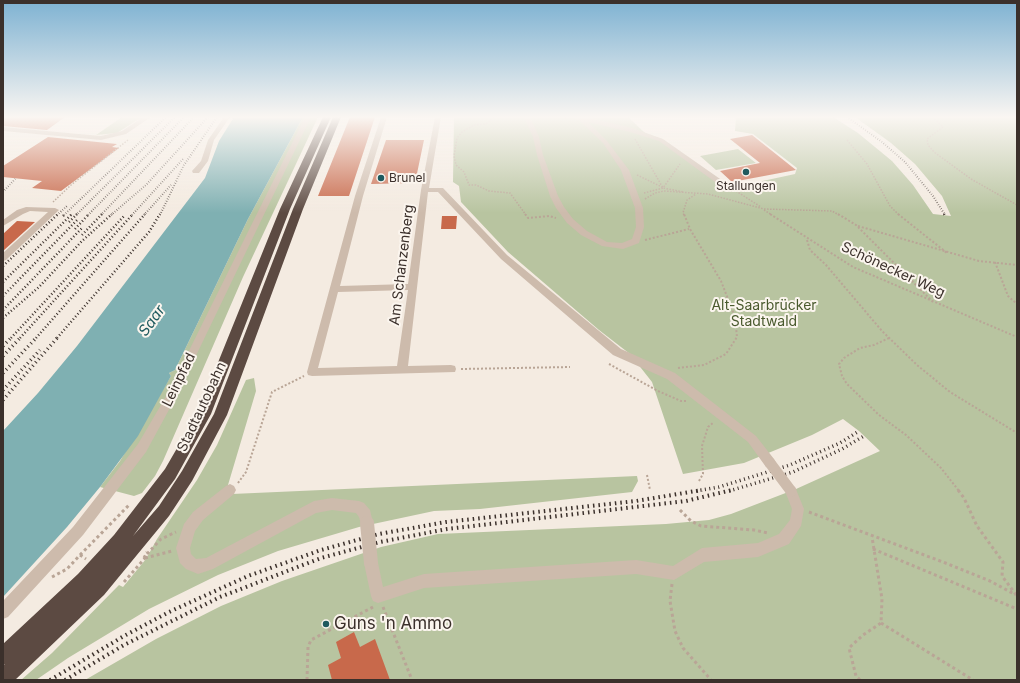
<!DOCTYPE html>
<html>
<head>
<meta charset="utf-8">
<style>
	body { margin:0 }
	#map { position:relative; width:1020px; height:683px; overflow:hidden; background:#f4ebe1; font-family:Inter,sans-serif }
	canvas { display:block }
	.frame { position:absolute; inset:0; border:4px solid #3b302b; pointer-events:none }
</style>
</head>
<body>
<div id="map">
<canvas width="1020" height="683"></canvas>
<div class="frame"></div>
</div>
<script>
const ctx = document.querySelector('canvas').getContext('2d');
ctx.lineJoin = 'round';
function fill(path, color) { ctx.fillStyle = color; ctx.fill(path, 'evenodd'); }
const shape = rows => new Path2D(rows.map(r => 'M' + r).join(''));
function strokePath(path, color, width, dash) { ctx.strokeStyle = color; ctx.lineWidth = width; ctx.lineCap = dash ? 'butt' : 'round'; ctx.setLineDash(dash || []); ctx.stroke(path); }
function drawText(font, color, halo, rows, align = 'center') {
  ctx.font = font + ' Inter,sans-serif'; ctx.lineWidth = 4; ctx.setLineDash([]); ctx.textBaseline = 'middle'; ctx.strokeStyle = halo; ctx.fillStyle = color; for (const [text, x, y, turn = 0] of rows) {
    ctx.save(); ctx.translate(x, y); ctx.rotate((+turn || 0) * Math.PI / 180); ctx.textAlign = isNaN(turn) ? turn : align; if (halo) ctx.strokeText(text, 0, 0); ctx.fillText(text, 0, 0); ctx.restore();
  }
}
fill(shape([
	[122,117,142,117,117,133,96,135],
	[303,117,318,117,243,277,163,461,155,476,142,493,134,496,100,487,120,461,171,376,169,373,175,370,248,219],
	[454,117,628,117,645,133,662,139,730,188,795,174,797,168,753,134,735,131,736,117,833,117,858,133,892,161,913,185,933,214,951,216,942,196,915,164,891,143,855,117,1017,117,1017,680,85,680,156,639,221,606,282,581,381,547,438,534,666,524,709,520,731,514,796,489,880,451,859,431,843,419,812,435,744,463,683,474,652,382,630,354,599,330,508,252,461,202,459,186,453,182],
	[738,149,756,163,716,170,700,156],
	[254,378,256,391,228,485,232,494,637,476,638,481,632,492,480,509,434,511,359,527,278,551,218,575,149,609,68,658,36,680,21,680,52,653,119,585,123,587,146,559,157,539,197,480,217,445,246,380]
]), '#b8c4a0');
fill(shape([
	[234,117,303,117,248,219,175,370,169,373,171,376,138,436,100,487,67,527,3,597,3,431,38,393,77,346,205,178,219,141]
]), '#7fb0b2');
fill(shape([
	[3,117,65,117,47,130,3,126],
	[350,117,375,117,349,196,318,196],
	[752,135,796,170,732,182,720,171,760,163,730,139],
	[48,137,117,144,112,147,119,148,61,191,32,188,42,181,3,177,3,166],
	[386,140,424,140,415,183,371,184],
	[442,216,457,216,456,229,441,229],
	[17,221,35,222,3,251,3,234],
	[354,632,360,647,375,639,390,680,332,680,328,665,341,658,336,642]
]), '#c8694b');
strokePath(shape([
	[494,117,486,124,474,125,462,132,457,138,454,156,456,165,464,172,469,185,476,185,489,191,510,193,526,215],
	[556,117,567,118],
	[932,117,943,127,927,139,928,145,934,152,971,179,1017,205],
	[635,139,663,188,684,192],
	[847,140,867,164,890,206,899,215],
	[637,175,662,187],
	[736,191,761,207],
	[644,193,663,188,680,164],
	[645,199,655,193,664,191,708,194,764,209,832,211,839,215],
	[53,202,71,185,128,140],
	[764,210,772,215],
	[684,215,683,213,687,200,696,194]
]), '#b9a596', 1.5, [1.5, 1.5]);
strokePath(shape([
	[525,214,528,218,549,216,556,218],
	[770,214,853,267,1017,337],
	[838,214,856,225,934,303],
	[898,214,947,253],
	[858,226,979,261,1017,265],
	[645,240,689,229],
	[807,240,810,250,826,265,882,331,917,365,950,392,1017,433],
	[995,262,1008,296,1017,304],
	[889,338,874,345,860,348,844,358,839,364,842,376,847,384,879,415,906,435,941,468,959,491],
	[609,364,658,391,681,401,687,401],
	[678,368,704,365,726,354,737,337,735,317,721,281,690,229,684,214],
	[461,369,570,367],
	[647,475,650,490],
	[699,481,703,474,702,446,708,427,714,422],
	[238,483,246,472,272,392,304,376]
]), '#b9a596', 2, [2, 2]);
strokePath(shape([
	[958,490,964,498,977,526,1003,562,1002,576,1017,596],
	[680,510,691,521,701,526,754,530,768,533],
	[809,512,943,562,990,581,1016,595],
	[873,549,1017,609],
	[147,554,161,539,176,532],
	[80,555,130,504],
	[144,558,147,552],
	[145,558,172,551],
	[52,577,67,569,80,555,86,559],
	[124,582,145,558],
	[672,584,670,601,675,631,683,648,711,680],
	[383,607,412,680],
	[881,623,973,680],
	[307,680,308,647,311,640,373,607],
	[860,680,856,676,849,648,863,635,881,623,882,599,872,537]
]), '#b9a596', 3, [3, 3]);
fill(shape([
	[143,117,151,117,126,134,101,140,3,131,3,127,101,136,122,131,143,117],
	[224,117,230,117,214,140,208,161,199,173,193,173,192,171,201,161,208,140,224,117],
	[305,117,311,117,177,395,146,452,83,535,8,617,3,619,3,601,73,527,138,444,168,393,305,117],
	[381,117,387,117,363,196,340,286,408,284,421,190,435,117,441,117,429,188,443,188,507,255,621,349,675,373,756,436,774,459,776,463,774,467,770,468,766,467,748,442,667,379,613,355,579,326,501,259,438,192,428,192,408,366,451,365,455,366,456,369,455,372,312,376,308,375,307,372,355,196,381,117],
	[408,290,397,366,318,368,338,292,408,290],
	[524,117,530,117,539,137,543,155,558,196,564,207,573,219,587,231,607,242,622,243,632,239,636,227,635,208,621,170,603,143,579,120,571,117,585,117,632,128,663,139,733,188,729,190,726,190,659,141,630,132,588,122,607,141,629,170,643,208,644,227,639,243,623,249,602,246,581,235,567,223,556,208,550,196,537,155,533,137,524,117],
	[26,207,55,208,59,210,6,260,3,261,3,253,48,212,30,211,23,214,3,226,3,220,17,210,26,207],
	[230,484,234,486,236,490,234,494,203,520,195,531,190,548,191,554,196,559,206,558,314,501,332,498,359,501,364,503,370,510,373,523,372,527,367,529,362,527,359,517,356,513,332,510,316,513,213,569,198,574,186,569,180,563,176,548,184,524,193,512,226,486,230,484],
	[791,485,795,487,804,509,801,526,789,544,758,557,704,562,674,580,636,574,424,588,378,603,373,601,371,596,364,563,366,558,371,556,376,558,378,563,383,587,424,574,636,560,673,566,702,548,758,543,779,534,790,520,792,509,785,491,787,487,791,485]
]), '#cdbbac');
fill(shape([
	[323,117,331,117,290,209,211,414,175,479,133,536,159,506,182,471,214,414,293,209,333,117,341,117,303,209,227,415,192,481,169,516,104,595,15,680,3,680,3,666,5,664,3,665,3,644,78,574,114,535,165,469,198,412,280,209,323,117]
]), '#5c4a42');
strokePath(shape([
	[847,117,882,142,905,162,933,196,945,215],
	[3,192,16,178],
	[57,215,67,206],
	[64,215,166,117],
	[71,215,72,214],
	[76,215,175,117],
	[88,215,184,117],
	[101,215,194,117],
	[111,215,146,185,208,117],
	[132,215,184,158],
	[144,215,171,185],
	[160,215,184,165,217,117]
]), '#3b302b', 2, [0.5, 2]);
strokePath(shape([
	[944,214,945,216],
	[63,216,65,214],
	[69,222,77,214],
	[75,229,89,214],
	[82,235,102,214],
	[3,266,58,214],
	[3,282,72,214],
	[3,296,77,220],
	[3,310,83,227],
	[3,318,39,287,82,241,112,214],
	[11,338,125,215],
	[20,338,133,214],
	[36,338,145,214],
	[57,338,149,232,160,214]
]), '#3b302b', 2.5, [1, 2.5]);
strokePath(shape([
	[3,346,12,337],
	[3,356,21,337],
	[3,373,37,337],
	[3,390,40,350],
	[3,400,58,337],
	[696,491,719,487,790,465,840,443,859,431],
	[729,491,793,472,842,449,864,436]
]), '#3b302b', 3.5, [1, 3.5]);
strokePath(shape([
	[50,680,124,636,169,612,248,576,321,550,379,534,446,522,636,501,702,490],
	[65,680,124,645,220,597,321,558,380,542,447,529,686,501,732,490]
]), '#3b302b', 4, [1.5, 4]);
strokePath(shape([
	[770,463,791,491]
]), '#cdbbac', 11);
strokePath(shape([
	[367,523,371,563]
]), '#cdbbac', 14);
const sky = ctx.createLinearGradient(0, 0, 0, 213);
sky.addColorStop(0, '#7eb2d2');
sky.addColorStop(0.55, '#faf6f2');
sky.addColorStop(1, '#faf6f200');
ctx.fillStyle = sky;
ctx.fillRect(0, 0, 1020, 213);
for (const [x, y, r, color] of [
	[746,172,4,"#1f5a5e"],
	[381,178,4,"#1f5a5e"],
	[326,624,4,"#1f5a5e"]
]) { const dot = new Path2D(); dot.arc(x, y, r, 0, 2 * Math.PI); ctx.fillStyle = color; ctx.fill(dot); strokePath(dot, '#fbf5ee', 1.5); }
drawText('12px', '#3b302b', '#fbf5ee', [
	["Brunel",389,178],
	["Stallungen",746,186,"center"]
], 'left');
drawText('14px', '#3b302b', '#fbf5ee', [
	["Am Schanzenberg",402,265,-83],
	["Schönecker Weg",893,270,25],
	["Leinpfad",179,380,-64],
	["Stadtautobahn",202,407,-65]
]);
drawText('14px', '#4a5a2e', '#fbf5ee', [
	["Alt-Saarbrücker",764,306],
	["Stadtwald",764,322]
]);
drawText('italic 15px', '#1f5a5e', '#fbf5ee', [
	["Saar",152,321,-54]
]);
drawText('17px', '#3b302b', '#fbf5ee', [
	["Guns 'n Ammo",334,624]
], 'left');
</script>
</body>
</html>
